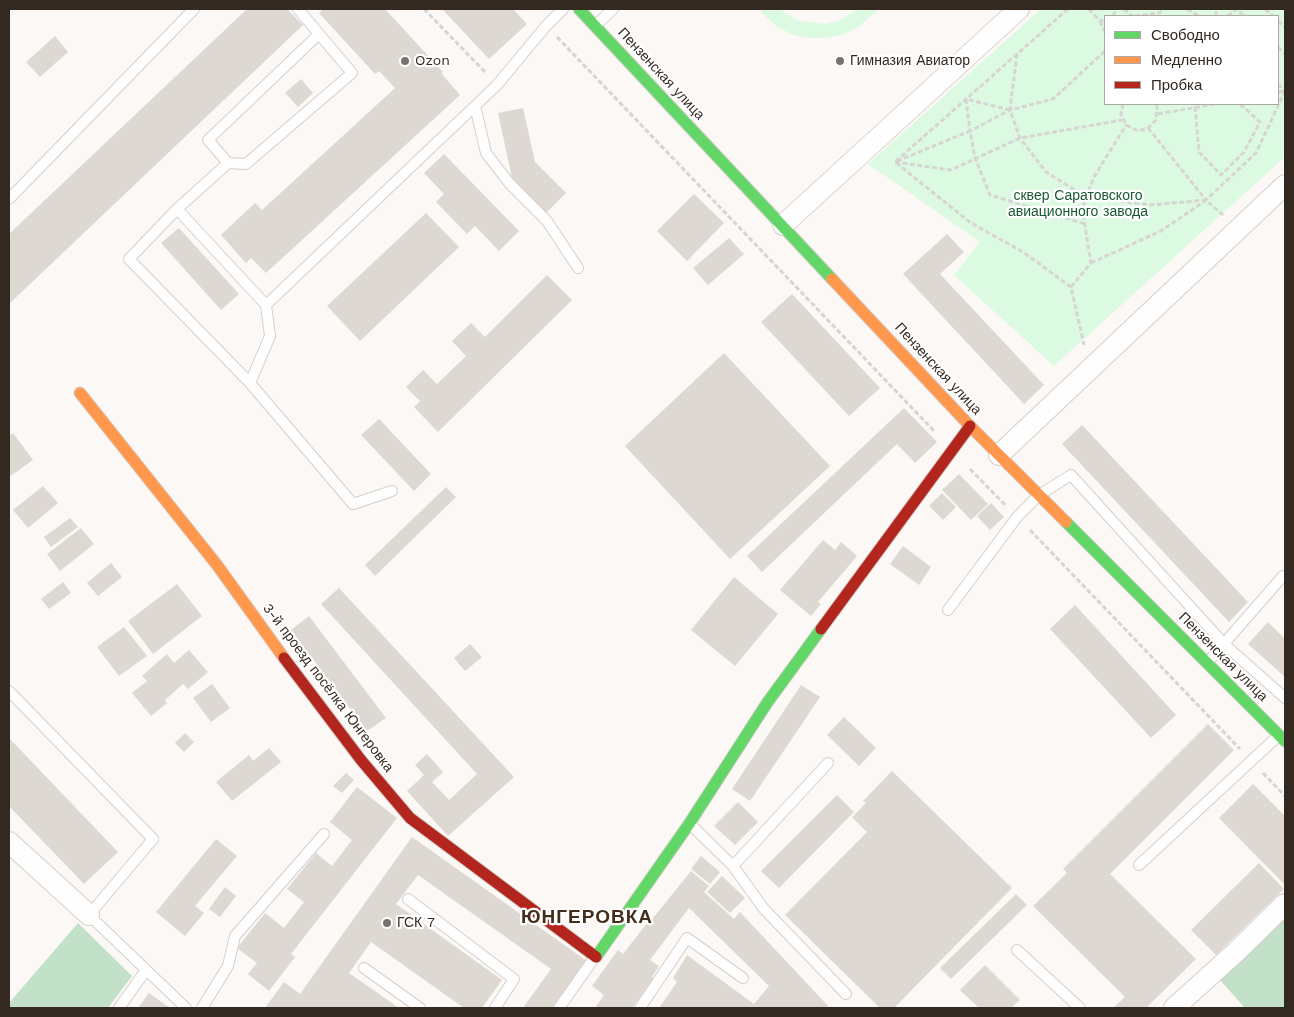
<!DOCTYPE html>
<html>
<head>
<meta charset="utf-8">
<style>
	body { margin:0 }
	#map { position:relative; width:1294px; height:1017px; overflow:hidden; background:#fbf8f5; font-family:"Work Sans",sans-serif }
	canvas { display:block }
	.frame { position:absolute; inset:0; border:10px solid #332920; pointer-events:none }
	.legend { position:absolute; left:1104px; top:15px; width:175px; height:90px; box-sizing:border-box; background:#fff; border:1px solid #ada9a6; margin:0; padding:6px 9px; list-style:none; font-size:15px; color:#332920 }
	.legend li { display:flex; align-items:center; gap:10px; height:25px }
	.legend b { width:25px; border:1px solid #ada9a6 }
</style>
</head>
<body>
<div id="map">
<canvas width="1294" height="1017"></canvas>
<div class="frame"></div>
<ul class="legend">
<li><b style="height:6px;background:#63d668"></b>Свободно</li>
<li><b style="height:6px;background:#ff974d"></b>Медленно</li>
<li><b style="height:6px;background:#b3261e"></b>Пробка</li>
</ul>
</div>
<script>
const ctx = document.querySelector('canvas').getContext('2d');
ctx.lineJoin = 'round';
function fill(path, color) { ctx.fillStyle = color; ctx.fill(path, 'evenodd'); }
const shape = rows => new Path2D(rows.map(r => 'M' + r).join(''));
function strokePath(path, color, width, dash) { ctx.strokeStyle = color; ctx.lineWidth = width; ctx.lineCap = dash ? 'butt' : 'round'; ctx.setLineDash(dash || []); ctx.stroke(path); }
function drawText(font, color, halo, rows, align = 'center') {
  ctx.font = font + ' "Work Sans",sans-serif'; ctx.lineWidth = 4.5; ctx.setLineDash([]); ctx.textBaseline = 'middle'; ctx.strokeStyle = halo; ctx.fillStyle = color; for (const [text, x, y, turn = 0] of rows) {
    ctx.save(); ctx.translate(x, y); ctx.rotate((+turn || 0) * Math.PI / 180); ctx.textAlign = isNaN(turn) ? turn : align; if (halo) ctx.strokeText(text, 0, 0); ctx.fillText(text, 0, 0); ctx.restore();
  }
}
fill(shape([
	[759,9,779,9,799,21,825,24,838,21,858,9,879,9,857,28,842,35,826,38,810,38,794,35,779,28,766,17],
	[1041,9,1285,9,1285,157,1054,366,954,275,980,242,868,164],
	[1278,16,1278,104,1105,104,1105,16]
]), '#dcfae2');
fill(shape([
	[1285,914,1285,1008,1245,1008,1219,979],
	[78,923,132,976,108,1008,9,1008,9,1003]
]), '#c3e0c9');
fill(shape([
	[247,9,287,9,303,25,9,304,9,234],
	[323,9,385,9,443,72,441,73,460,95,266,273,251,258,246,263,221,235,255,203,262,210,395,88,379,71,375,74,319,13],
	[442,9,513,9,527,24,489,59],
	[55,36,68,52,40,77,26,62],
	[301,79,313,93,298,107,285,93],
	[523,108,535,162,566,193,546,213,512,178,498,113],
	[444,154,519,231,499,251,475,226,467,234,436,202,444,194,424,173],
	[694,194,724,223,687,261,657,231],
	[426,213,459,247,360,341,327,306],
	[179,228,239,294,221,310,161,243],
	[947,234,964,252,940,274,1044,385,1024,404,903,274],
	[729,238,744,254,708,285,693,268],
	[547,275,572,300,438,432,414,407,420,401,406,387,423,370,437,384,466,356,452,341,471,323,485,337],
	[792,294,880,388,849,416,761,322],
	[724,353,830,466,730,559,625,446],
	[904,408,937,442,915,463,897,444,762,572,747,556],
	[379,419,431,474,414,491,361,435],
	[1082,425,1248,602,1229,622,1062,444],
	[13,433,33,460,9,477,9,436],
	[959,474,988,504,971,520,942,490],
	[43,486,58,503,28,528,13,510],
	[446,487,456,497,375,576,365,565],
	[942,493,956,507,943,520,929,506],
	[991,503,1004,517,990,530,977,516],
	[70,518,78,527,51,547,44,537],
	[81,528,94,544,60,571,47,554],
	[823,540,835,550,841,542,857,556,818,602,821,604,811,616,780,590],
	[903,546,931,567,919,585,890,564],
	[111,563,122,577,98,596,87,583],
	[734,577,778,614,735,666,691,630],
	[63,582,71,593,49,609,41,599],
	[177,584,202,616,153,654,128,621],
	[339,588,514,777,448,836,407,791,424,775,415,765,427,754,443,772,432,782,449,800,477,774,321,604],
	[1075,605,1176,715,1151,738,1050,629],
	[309,616,386,718,367,731,291,630],
	[1268,622,1285,639,1285,677,1248,644],
	[124,627,147,656,119,676,97,647],
	[470,644,482,657,465,671,454,658],
	[189,650,208,672,188,689,183,684,165,700,167,703,151,716,132,693,147,681,142,676,167,654,174,663],
	[212,684,230,708,211,722,193,698],
	[801,685,820,697,750,801,732,789],
	[844,717,876,748,859,766,827,735],
	[1208,724,1234,750,1110,874,1196,959,1146,1008,1113,1008,1125,997,1033,906,1067,873,1063,869],
	[185,733,194,742,184,752,175,743],
	[9,738,118,852,84,884,9,806],
	[269,748,281,762,232,801,216,782,249,755,253,761],
	[892,771,1012,888,894,1008,880,1008,785,915,867,832,852,817,866,803,863,801],
	[346,773,354,780,342,793,333,786],
	[1253,784,1285,816,1285,885,1219,818],
	[357,787,397,818,291,954,295,957,269,991,248,974,257,963,237,948,265,913,284,928,304,902,287,889,316,853,332,866,352,840,330,822],
	[837,795,854,812,779,888,761,871],
	[738,802,758,822,735,845,714,826],
	[412,837,587,961,553,1008,523,1008,551,969,418,875,396,904,502,980,482,1008,464,1008,371,942,349,973,399,1008,265,1008,284,982,300,994],
	[216,839,237,856,195,906,204,913,185,936,156,912],
	[701,856,720,872,710,884,691,869],
	[1259,863,1284,889,1216,955,1191,930],
	[691,871,709,886,704,892,734,919,740,912,830,1008,659,1008,677,982,673,978,687,955,754,1004,769,986,689,908,650,960,659,966,652,977,654,978,632,1008,595,1008,604,995,592,986,618,950,623,954,648,922,649,923],
	[722,876,745,898,730,913,707,892],
	[225,887,236,896,220,917,209,909],
	[1016,894,1027,905,951,979,940,968],
	[985,965,1020,1000,1011,1008,979,1008,960,990],
	[149,993,170,1008,138,1008]
]), '#ded8d2');
const lane = shape([
	[298,9,352,73,246,164,228,163,177,209,266,305,497,85,546,26,563,9],
	[596,25,613,9],
	[475,106,486,153,510,184,547,221,578,268],
	[228,163,208,140,319,34],
	[9,199,194,9],
	[177,209,129,259,250,383,353,504,392,491],
	[250,383,270,336,266,305],
	[948,610,1017,517,1039,495,1071,475,1225,645,1285,698],
	[1208,662,1283,576],
	[9,691,153,839,89,915,186,1008],
	[690,824,733,866,764,909,846,994],
	[1139,865,1278,736],
	[733,866,828,763],
	[408,899,514,979,495,1008],
	[1017,950,1080,1008],
	[364,968,420,1008],
	[119,1008,146,970],
	[202,1008,228,966,235,936,324,834],
	[559,1008,595,957],
	[640,1008,687,938,743,978]
]);
const street = shape([
	[783,225,1019,9],
	[999,455,1285,185],
	[9,842,89,915],
	[1174,1008,1236,952,1285,904]
]);
const fast = shape([
	[579,9,832,279],
	[1066,522,1285,741],
	[596,957,689,824,767,703,821,629]
]);
const slow = shape([
	[832,279,970,426,1066,522],
	[80,393,217,565,284,658]
]);
const jam = shape([
	[821,629,970,426],
	[284,658,361,760,410,818,596,957]
]);
strokePath(lane, '#d6cfca', 12);
strokePath(street, '#d6cfca', 22);
strokePath(fast, '#d6cfca', 13);
strokePath(slow, '#d6cfca', 13);
strokePath(jam, '#d6cfca', 13);
strokePath(shape([
	[424,9,486,73],
	[1068,9,895,162,971,223,1023,252,1071,287,1084,345],
	[1089,9,1100,21,1105,20],
	[1124,9,1132,16],
	[1187,9,1199,16],
	[1265,9,1273,16],
	[1113,16,1117,9],
	[1135,16,1159,13,1164,9],
	[1216,16,1216,9],
	[1228,16,1236,9,1244,16],
	[1100,21,1105,32],
	[1278,21,1285,27],
	[557,37,935,432],
	[1278,47,1285,54],
	[1017,54,1010,110,1020,138,1046,172,1086,197,1150,205,1206,200,1223,215],
	[1278,84,1285,91],
	[1278,92,1285,91],
	[1123,104,1121,114,1126,125,1136,130,1142,130,1148,128,1156,120,1157,108,1156,104],
	[1195,107,1199,152,1221,175,1244,152,1260,122,1240,104],
	[1010,110,966,99,970,131,1010,110,1053,99,1105,51],
	[1158,114,1215,104],
	[1148,128,1206,200,1256,153,1285,91],
	[897,161,970,131,975,158,990,195,1085,224],
	[895,162,951,170,1020,138,1122,120],
	[1091,263,1161,231,1205,201],
	[1071,287,1091,263,1082,208,1094,177,1126,125],
	[970,469,1006,506],
	[1030,530,1240,749],
	[1263,773,1285,796]
]), '#d6d5d4', 3, [5, 2.5]);
strokePath(lane, '#fefefe', 10);
strokePath(street, '#fefefe', 20);
strokePath(fast, '#63d668', 11);
strokePath(slow, '#ff974d', 11);
strokePath(jam, '#b3261e', 11);
for (const [x, y, r, color] of [
	[405,61,5,"#79716b"],
	[840,61,5,"#79716b"],
	[387,923,5,"#79716b"]
]) { const dot = new Path2D(); dot.arc(x, y, r, 0, 2 * Math.PI); ctx.fillStyle = color; ctx.fill(dot); strokePath(dot, '#fff', 2); }
drawText('14px', '#332920', '#fff', [
	["Ozon",415,61],
	["Гимназия Авиатор",850,61],
	["ГСК 7",397,923]
], 'left');
drawText('14px', '#332920', '#fff', [
	["Пензенская улица",661,74,47],
	["Пензенская улица",938,369,47],
	["Пензенская улица",1223,657,45],
	["3-й проезд посёлка Юнгеровка",328,688,53]
]);
drawText('14px', '#185832', '#fff', [
	["сквер Саратовского",1078,196],
	["авиационного завода",1078,212]
]);
ctx.letterSpacing = '1px';
drawText('bold 19px', '#422e1a', '#fff', [
	["ЮНГЕРОВКА",587,917]
]);
ctx.letterSpacing = '0px';
</script>
</body>
</html>
